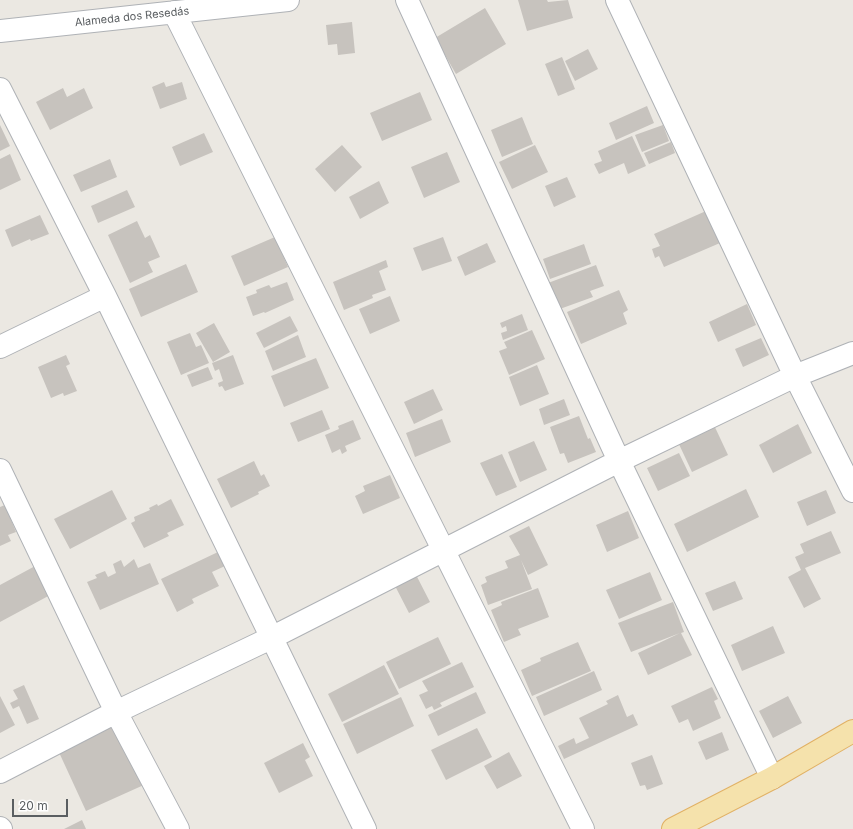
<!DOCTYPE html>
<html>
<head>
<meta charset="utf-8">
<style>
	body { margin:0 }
	#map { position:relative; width:853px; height:829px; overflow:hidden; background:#ebe8e2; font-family:Inter,sans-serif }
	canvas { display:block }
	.scale { position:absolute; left:12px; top:799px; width:56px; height:18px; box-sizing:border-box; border:2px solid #5a5e61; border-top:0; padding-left:5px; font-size:12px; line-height:14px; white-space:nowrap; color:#5a5e61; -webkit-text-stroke:3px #fff; paint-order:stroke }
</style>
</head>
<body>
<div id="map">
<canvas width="853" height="829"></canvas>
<div class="scale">20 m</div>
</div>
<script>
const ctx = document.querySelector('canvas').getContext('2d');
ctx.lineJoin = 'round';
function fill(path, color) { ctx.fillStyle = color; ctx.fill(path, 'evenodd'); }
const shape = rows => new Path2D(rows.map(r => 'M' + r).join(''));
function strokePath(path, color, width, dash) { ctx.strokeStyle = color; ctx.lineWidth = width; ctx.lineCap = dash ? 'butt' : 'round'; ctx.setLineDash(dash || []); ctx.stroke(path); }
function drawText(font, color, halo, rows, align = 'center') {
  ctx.font = font + ' Inter,sans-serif'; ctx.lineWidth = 3.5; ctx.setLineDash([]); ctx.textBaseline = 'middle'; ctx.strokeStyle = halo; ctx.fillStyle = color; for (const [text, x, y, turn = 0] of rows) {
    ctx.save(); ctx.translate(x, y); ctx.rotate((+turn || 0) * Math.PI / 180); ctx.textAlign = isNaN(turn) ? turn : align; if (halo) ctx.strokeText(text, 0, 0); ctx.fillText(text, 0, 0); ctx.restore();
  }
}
fill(shape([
	[518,0,547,0,548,2,568,0,573,18,527,31],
	[485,8,506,44,456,74,435,38],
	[352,22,355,53,338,55,337,44,328,45,326,25],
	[588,49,598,69,575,81,565,61],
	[562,57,575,89,558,96,545,64],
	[164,82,166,87,182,82,187,99,160,109,152,87],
	[63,88,67,97,84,88,93,108,50,130,36,102],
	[420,92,432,120,382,141,370,113],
	[647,106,654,123,616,140,609,123],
	[522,117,533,144,502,157,491,130],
	[0,125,10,146,0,151],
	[663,125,669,141,642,152,635,135],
	[204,133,213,152,180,166,172,147],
	[632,136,646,166,628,174,624,163,599,174,594,164,602,161,598,151],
	[671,142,675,153,649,164,644,153],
	[342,145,362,167,335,192,315,169],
	[535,145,548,172,512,189,499,162],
	[447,152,460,182,424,198,411,167],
	[10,154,21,180,0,190,0,159],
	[110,159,117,177,81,192,73,175],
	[567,177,576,197,554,207,545,186],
	[379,181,389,203,360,219,349,197],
	[127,190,135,207,98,223,91,206],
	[706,211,720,243,664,267,659,256,655,258,652,249,660,246,654,234],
	[40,215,49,234,31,241,30,239,12,247,5,230],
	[137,221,145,238,150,235,160,257,148,262,153,272,130,283,108,235],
	[275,237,288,267,244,286,231,256],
	[443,237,452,261,422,271,413,248],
	[487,243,496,262,465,276,457,257],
	[584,244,591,264,550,279,543,259],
	[386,260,388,267,379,271,386,290,372,295,373,298,344,310,333,282],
	[186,264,198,292,141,317,129,289],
	[596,265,604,286,590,291,593,297,557,310,548,283],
	[287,282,294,300,265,313,264,312,253,316,246,297,257,293,256,290,269,285,271,288],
	[619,290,628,310,623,313,627,324,581,344,567,312],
	[390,296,400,321,370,334,359,309],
	[747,304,756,325,718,342,709,322],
	[522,314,528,330,503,340,501,333,507,331,506,326,502,328,500,323],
	[290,316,298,331,264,348,256,333],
	[214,323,230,352,213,362,196,333],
	[532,330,545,359,509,375,499,351,507,348,504,342],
	[190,333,196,347,201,345,209,363,181,375,167,342],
	[298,335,306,357,273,371,265,351],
	[761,338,769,355,743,367,735,349],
	[66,355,70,364,66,366,77,391,64,396,63,393,51,398,38,367],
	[233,355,244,384,225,391,222,386,219,387,218,383,223,381,219,369,215,371,212,363],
	[316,358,329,388,284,407,271,376],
	[537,365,549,394,520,406,509,377],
	[208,367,213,379,192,387,187,375],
	[433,389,443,410,414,424,404,402],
	[564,399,570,415,544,425,539,409],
	[322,410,330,429,298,442,290,423],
	[579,416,588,439,590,438,596,452,568,463,564,453,560,454,550,427],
	[442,419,451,442,415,457,406,433],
	[353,420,361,439,345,446,347,451,342,454,340,449,332,453,325,435,339,429,338,426],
	[713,423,728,455,692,472,677,440],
	[798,424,812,453,773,473,759,445],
	[534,441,547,470,520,482,508,452],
	[679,453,690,476,658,491,647,468],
	[502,454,517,487,496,496,480,463],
	[254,461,261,476,264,474,270,486,258,492,259,494,231,508,217,479],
	[390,475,400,498,363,514,355,496,365,491,363,486],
	[746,489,759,517,687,552,674,524],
	[112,490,127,519,70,549,54,519],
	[826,490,836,513,807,526,797,502],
	[171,499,184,525,167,533,169,536,144,548,131,523,135,521,134,517,150,510,149,508,157,504,158,506],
	[5,505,16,532,8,535,11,541,0,546,0,507],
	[628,511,639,538,607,552,596,525],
	[529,526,548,565,528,575,521,560,532,589,488,605,481,585,487,582,485,577,508,568,505,561,520,555,509,536],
	[831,531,841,553,805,568,821,599,804,608,788,577,801,570,795,557,804,553,800,544],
	[218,552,225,566,212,572,219,586,192,599,194,603,177,612,161,579],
	[134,559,138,568,150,563,159,584,100,610,87,582,97,578,95,575,105,571,108,577,116,573,113,564,121,560,124,567],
	[37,565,52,594,0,622,0,585],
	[413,569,430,602,409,613,392,580],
	[650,572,662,600,619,619,606,590],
	[735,581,743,599,713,611,705,593],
	[538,588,549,617,518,629,521,635,504,642,491,610,502,605,501,602],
	[673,602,684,632,681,633,692,655,648,675,638,653,680,633,631,652,618,623],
	[773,626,785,653,742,671,731,645],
	[438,637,451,664,399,689,386,662],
	[578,642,591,671,532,696,521,670,541,661,540,658],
	[462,662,474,687,440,703,442,706,434,710,432,706,426,709,419,695,428,691,422,681],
	[384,665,399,694,342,722,328,694],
	[594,671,602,690,544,716,536,697],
	[24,685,39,719,27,724,19,706,13,709,10,703,18,699,13,690],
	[712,687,718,699,714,701,721,718,693,731,688,719,679,723,671,706],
	[476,692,486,713,438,736,428,715],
	[618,695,627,717,633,714,638,725,564,759,558,746,574,738,576,744,589,738,579,718,608,704,606,701],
	[0,696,15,725,0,733],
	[788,696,802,723,773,738,759,711],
	[401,697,414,726,357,754,343,724],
	[117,721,146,784,86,811,57,748],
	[477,728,492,757,446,780,431,750],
	[722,732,729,750,706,760,698,742],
	[303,743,310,757,305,760,313,776,279,793,264,763],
	[509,752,522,776,497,789,484,766],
	[652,755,663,784,647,790,645,785,640,786,631,763],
	[82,820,86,829,64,829]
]), '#c7c3be');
const minor = shape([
	[407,0,619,461,772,778],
	[617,0,795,376,853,491],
	[174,12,583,829],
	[0,31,288,0],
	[0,89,105,296,365,829],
	[0,347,105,296],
	[0,470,116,712,178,829],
	[0,772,116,712,273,637,619,461,795,376,853,353],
	[0,828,1,829]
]);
const major = shape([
	[673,829,772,778,853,731]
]);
strokePath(minor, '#afb2b6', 24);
strokePath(major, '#e1b165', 24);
strokePath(minor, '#fff', 22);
strokePath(major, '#f5e2ac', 22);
drawText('11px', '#5a5e61', '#fff', [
	["Alameda dos Resedás",132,17,-6]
]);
</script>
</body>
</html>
